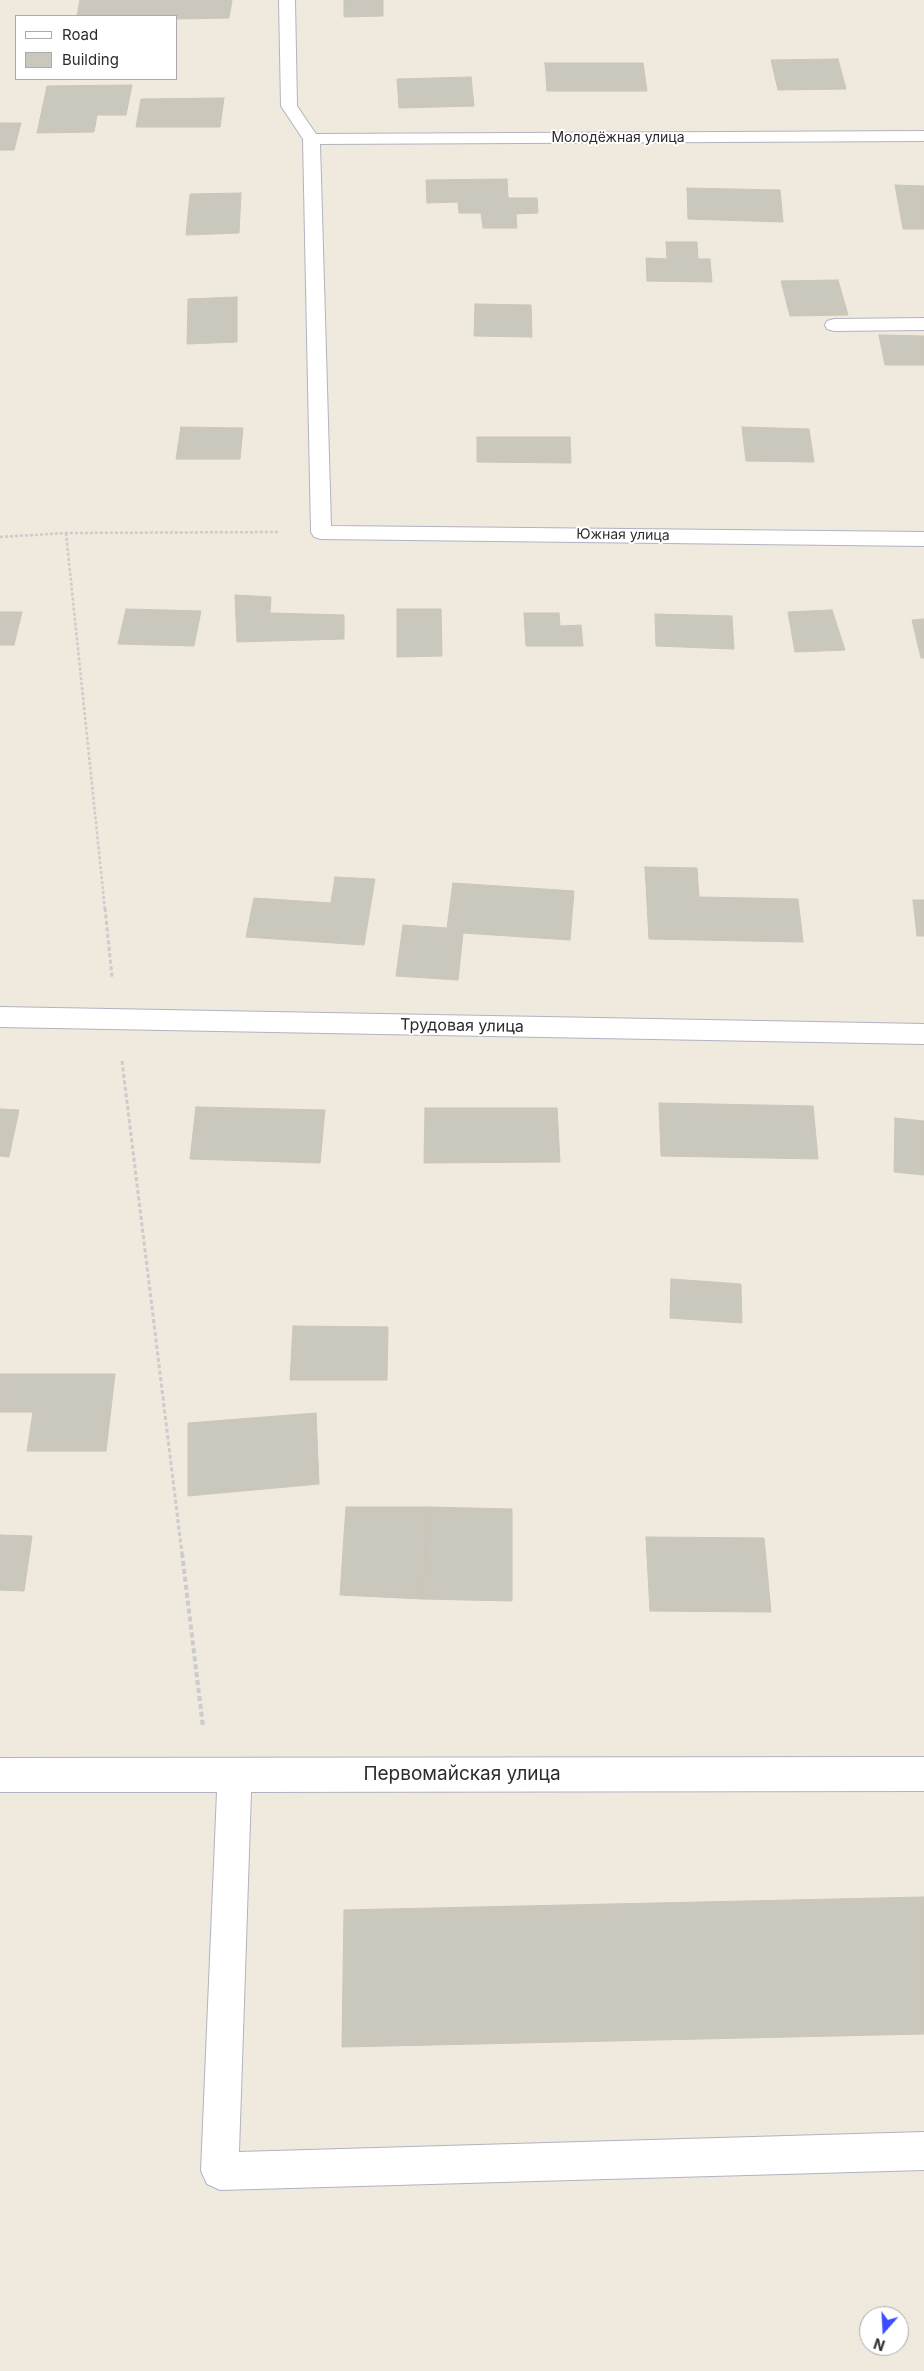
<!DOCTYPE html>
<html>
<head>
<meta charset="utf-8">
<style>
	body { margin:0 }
	#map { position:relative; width:924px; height:2371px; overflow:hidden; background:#efe9de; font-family:Inter,sans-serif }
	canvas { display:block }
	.legend { position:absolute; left:15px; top:15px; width:162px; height:65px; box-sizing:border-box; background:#fff; border:1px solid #ababab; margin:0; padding:6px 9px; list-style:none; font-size:15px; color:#2c2c2c }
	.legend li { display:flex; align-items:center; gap:10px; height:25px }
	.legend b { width:25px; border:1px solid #ababab }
	.north { position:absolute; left:859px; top:2306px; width:50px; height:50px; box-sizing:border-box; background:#fff; border:1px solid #ababab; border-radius:50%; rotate:199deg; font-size:14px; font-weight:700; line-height:20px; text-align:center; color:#2c2c2c }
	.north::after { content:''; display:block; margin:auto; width:18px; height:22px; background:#3b4fff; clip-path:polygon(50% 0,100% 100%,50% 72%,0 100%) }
</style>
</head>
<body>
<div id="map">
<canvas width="924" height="2371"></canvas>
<ul class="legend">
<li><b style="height:6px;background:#fff"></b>Road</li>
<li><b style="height:14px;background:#cac7bc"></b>Building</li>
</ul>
<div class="north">N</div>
</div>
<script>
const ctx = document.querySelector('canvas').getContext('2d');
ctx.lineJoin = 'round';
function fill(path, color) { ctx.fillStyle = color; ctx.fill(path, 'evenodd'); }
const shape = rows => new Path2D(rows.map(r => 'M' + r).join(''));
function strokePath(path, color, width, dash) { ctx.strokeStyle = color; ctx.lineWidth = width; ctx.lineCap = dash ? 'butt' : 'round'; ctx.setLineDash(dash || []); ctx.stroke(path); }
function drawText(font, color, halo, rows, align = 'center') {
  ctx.font = font + ' Inter,sans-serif'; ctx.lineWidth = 4; ctx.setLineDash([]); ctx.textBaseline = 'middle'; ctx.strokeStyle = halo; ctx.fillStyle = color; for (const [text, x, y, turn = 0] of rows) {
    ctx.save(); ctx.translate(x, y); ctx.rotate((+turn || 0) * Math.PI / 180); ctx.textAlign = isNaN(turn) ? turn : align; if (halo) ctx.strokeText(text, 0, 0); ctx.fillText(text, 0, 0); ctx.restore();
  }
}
const building = shape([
	[80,0,232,0,229,18,176,19,176,16,77,16,80,0],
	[344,0,383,0,383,16,344,17,344,0],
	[838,59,846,89,778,90,771,60,838,59],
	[545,63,643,63,647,91,547,91,545,63],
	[471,77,474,106,399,108,397,79,471,77],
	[132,85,126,115,97,115,94,132,37,133,47,86,132,85],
	[224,98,220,127,136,127,141,99,224,98],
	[0,123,21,123,14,150,0,150,0,123],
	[507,179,508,198,537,198,538,213,516,214,517,228,483,228,481,213,459,213,458,202,427,203,426,180,507,179],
	[895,185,924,186,924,229,903,229,895,185],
	[687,188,780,190,783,222,688,219,687,188],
	[241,193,239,233,186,235,190,194,241,193],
	[666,242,697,242,698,259,710,259,712,282,647,281,646,258,667,259,666,242],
	[838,280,848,315,790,316,781,281,838,280],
	[237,297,237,342,187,344,188,299,237,297],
	[475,304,531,305,532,337,474,336,475,304],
	[879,335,924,336,924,365,885,365,879,335],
	[181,427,243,428,240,459,176,459,181,427],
	[742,427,809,429,814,462,746,461,742,427],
	[477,437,570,437,571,463,477,462,477,437],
	[235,595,271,597,270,613,344,615,344,639,237,642,235,595],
	[126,609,201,611,194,646,118,644,126,609],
	[397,609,441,609,442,656,397,657,397,609],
	[832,610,845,650,795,652,788,612,832,610],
	[0,612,22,612,14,645,0,645,0,612],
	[524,613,559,613,560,626,581,625,583,646,526,646,524,613],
	[655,614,732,616,734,649,656,646,655,614],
	[924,619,924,658,921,658,912,620,924,619],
	[645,867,697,868,699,897,798,899,803,942,649,939,645,867],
	[335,877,375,879,364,945,246,937,254,898,331,903,335,877],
	[453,883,574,891,570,940,463,933,458,980,396,976,403,925,447,928,453,883],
	[913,900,924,900,924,936,917,936,913,900],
	[659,1103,813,1106,818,1159,661,1156,659,1103],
	[196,1107,325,1110,320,1163,190,1159,196,1107],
	[425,1108,557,1108,560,1162,424,1163,425,1108],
	[0,1109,19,1110,9,1157,0,1156,0,1109],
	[895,1118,924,1121,924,1175,894,1172,895,1118],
	[671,1279,741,1284,742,1323,670,1318,671,1279],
	[293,1326,388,1327,387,1380,290,1380,293,1326],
	[0,1374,115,1374,106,1451,27,1451,33,1412,0,1412,0,1374],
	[316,1413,319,1484,188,1496,188,1423,316,1413],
	[346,1507,427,1507,423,1599,340,1595,346,1507],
	[427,1507,512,1509,512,1601,423,1599,427,1507],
	[0,1535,32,1536,24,1591,0,1590,0,1535],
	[646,1537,764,1538,771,1612,650,1611,646,1537],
	[924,1897,924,2034,342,2047,344,1910,924,1897]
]);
fill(building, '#cac7bc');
strokePath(building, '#cbc6b7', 1);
const minor = shape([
	[279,0,295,0,297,106,316,134,924,131,924,141,320,144,331,526,924,532,924,546,321,539,314,537,311,532,303,139,281,106,279,0],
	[924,318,924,330,834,331,827,329,825,325,827,321,834,319,924,318],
	[0,1007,924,1024,924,1044,0,1027,0,1007],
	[924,1757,924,1791,251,1792,239,2152,924,2132,924,2170,220,2190,207,2184,201,2171,217,1792,0,1792,0,1758,924,1757]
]);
strokePath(minor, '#b2b3c1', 2);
strokePath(shape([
	[66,533,105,910],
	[0,537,66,533,280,532]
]), '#ccc', 2.5, [3, 2]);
strokePath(shape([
	[105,908,112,977],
	[122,1061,182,1554]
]), '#ccc', 3, [4, 2.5]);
strokePath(shape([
	[182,1553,203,1727]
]), '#ccc', 4, [5, 3]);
fill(minor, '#fff');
drawText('14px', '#2c2c2c', '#fff', [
	["Молодёжная улица",618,138],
	["Южная улица",623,535,1]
]);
drawText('16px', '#2c2c2c', '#fff', [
	["Трудовая улица",462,1026,1]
]);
drawText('19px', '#2c2c2c', '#fff', [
	["Первомайская улица",462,1774]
]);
</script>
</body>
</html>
